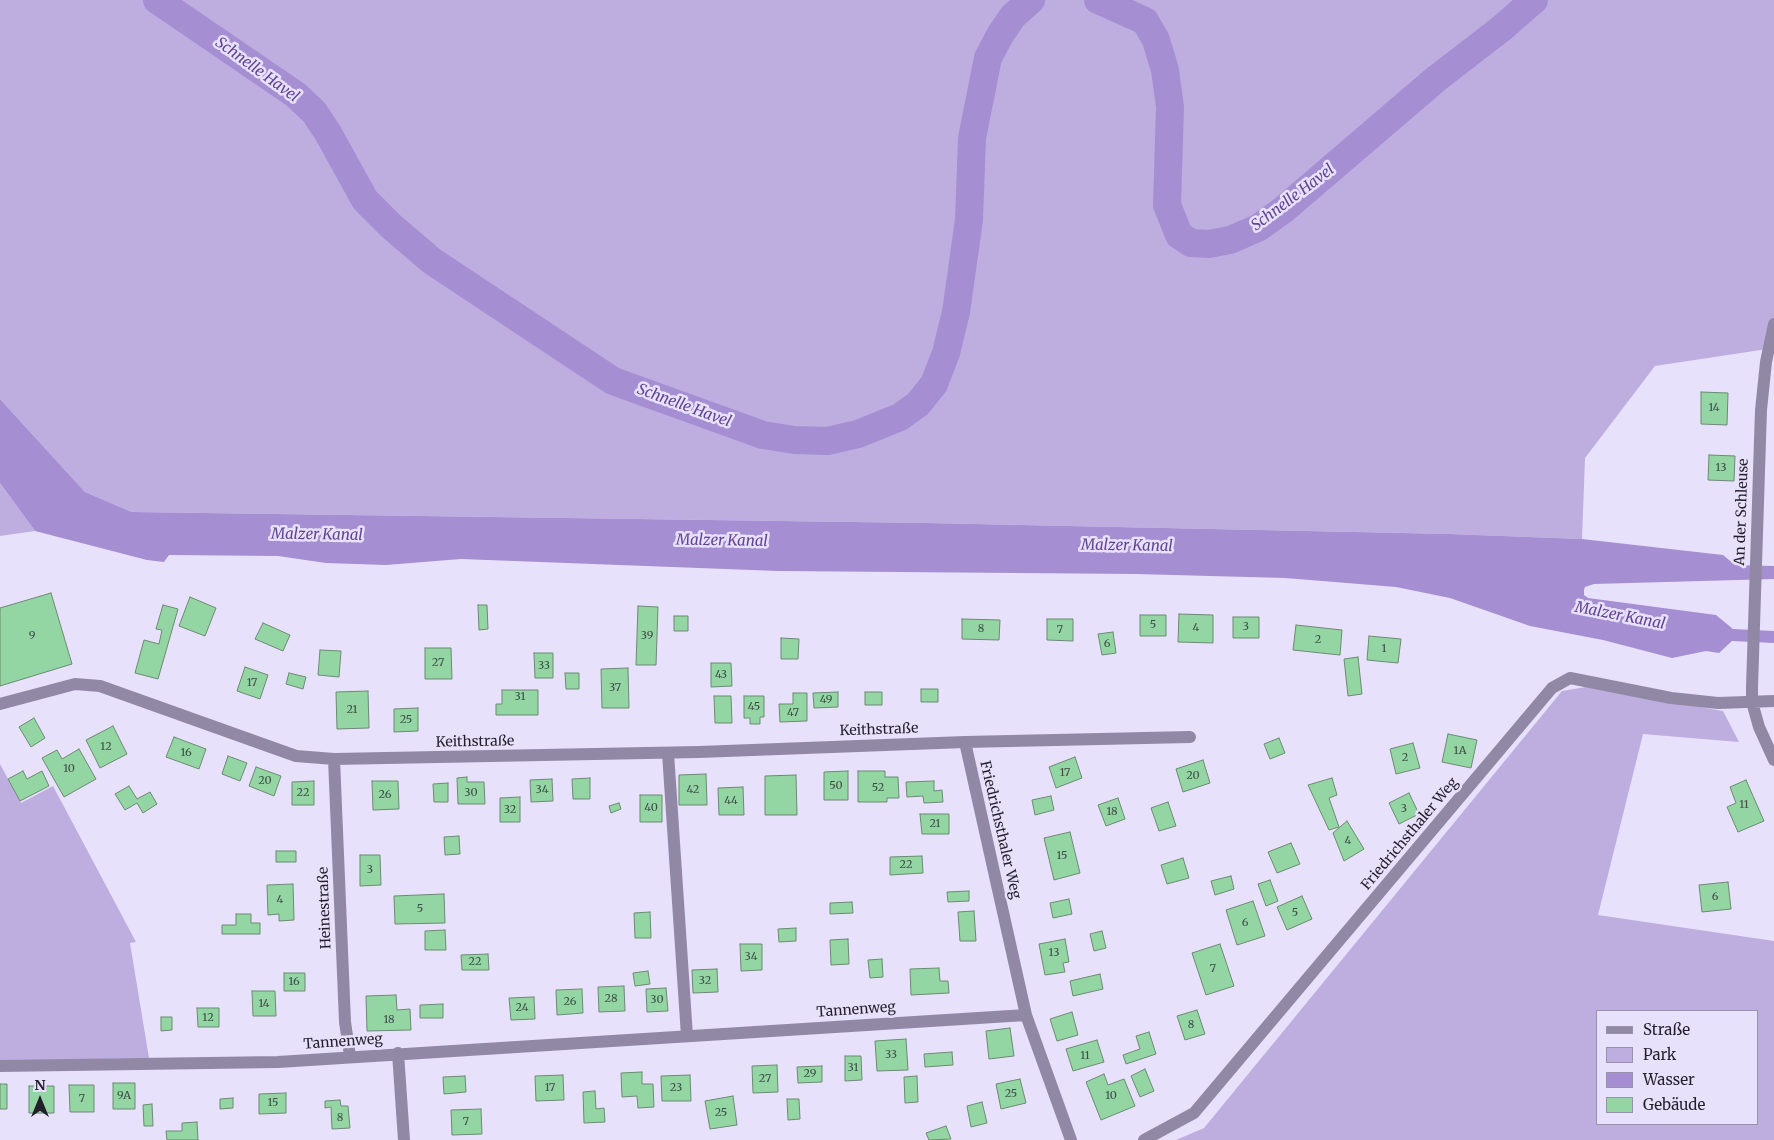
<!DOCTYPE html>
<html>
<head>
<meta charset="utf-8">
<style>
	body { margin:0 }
	#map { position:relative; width:1774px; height:1140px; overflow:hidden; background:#e8e1fb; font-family:Merriweather,serif }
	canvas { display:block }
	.legend { position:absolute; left:1596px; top:1010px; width:162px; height:115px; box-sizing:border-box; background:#e8e1fb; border:1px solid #9993a8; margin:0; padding:6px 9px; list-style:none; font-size:15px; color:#231f2b }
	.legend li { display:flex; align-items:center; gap:10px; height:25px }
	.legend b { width:25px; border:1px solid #9993a8 }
	.north { position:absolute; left:15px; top:1075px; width:50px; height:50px; -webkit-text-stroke:4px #e8e1fb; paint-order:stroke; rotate:0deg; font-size:14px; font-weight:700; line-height:20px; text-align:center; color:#231f2b }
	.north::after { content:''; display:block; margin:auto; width:18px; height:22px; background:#231f2b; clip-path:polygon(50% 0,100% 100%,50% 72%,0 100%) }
</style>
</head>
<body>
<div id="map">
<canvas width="1774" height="1140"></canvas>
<ul class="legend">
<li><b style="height:6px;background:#9188a6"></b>Straße</li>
<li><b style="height:14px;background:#beaee0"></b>Park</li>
<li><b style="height:14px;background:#a58fd2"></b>Wasser</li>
<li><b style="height:14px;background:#93d6a3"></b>Gebäude</li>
</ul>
<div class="north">N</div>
</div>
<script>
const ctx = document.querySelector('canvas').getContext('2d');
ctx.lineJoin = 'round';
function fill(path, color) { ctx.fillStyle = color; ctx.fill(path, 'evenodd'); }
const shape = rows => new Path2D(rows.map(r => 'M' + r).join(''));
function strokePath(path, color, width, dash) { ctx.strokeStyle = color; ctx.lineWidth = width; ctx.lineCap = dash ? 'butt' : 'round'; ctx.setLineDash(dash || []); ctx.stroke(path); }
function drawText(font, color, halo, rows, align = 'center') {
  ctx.font = font + ' Merriweather,serif'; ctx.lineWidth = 5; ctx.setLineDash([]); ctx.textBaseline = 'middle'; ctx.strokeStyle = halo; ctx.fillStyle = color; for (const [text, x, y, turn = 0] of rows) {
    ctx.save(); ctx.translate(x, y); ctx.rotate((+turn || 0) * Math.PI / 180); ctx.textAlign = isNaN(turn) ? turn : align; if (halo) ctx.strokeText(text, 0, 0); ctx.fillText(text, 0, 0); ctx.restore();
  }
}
fill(shape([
	[0,0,1774,0,1774,348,1655,366,1585,458,1582,539,1450,534,926,523,132,512,85,492,0,399],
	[0,483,35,531,0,536],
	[1586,687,1723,711,1739,742,1643,734,1598,915,1774,941,1774,1140,1176,1140,1204,1128,1562,691],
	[1598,1011,1758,1011,1758,1124,1598,1124],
	[0,764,21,803,53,786,136,942,130,943,149,1058,0,1061]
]), '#beaee0');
fill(shape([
	[0,399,85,492,132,512,926,523,1450,534,1582,539,1723,555,1735,565,1774,566,1774,579,1594,584,1585,587,1584,590,1584,595,1588,598,1716,615,1733,629,1774,631,1774,643,1732,641,1719,653,1706,651,1672,658,1603,640,1530,626,1450,598,1396,587,1285,578,1136,574,778,571,461,559,386,565,326,563,278,556,169,555,164,562,147,560,35,531,0,483]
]), '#a58fd2');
strokePath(shape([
	[157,0,296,95,314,112,328,133,365,200,391,226,432,261,613,381,763,435,794,440,827,441,858,434,900,417,918,404,934,384,946,353,956,312,969,220,972,138,988,58,1000,35,1013,16,1031,0],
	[1098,0,1145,21,1156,40,1165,70,1170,107,1167,205,1179,235,1191,243,1209,244,1230,240,1258,228,1283,210,1436,79,1502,28,1534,0]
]), '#a58fd2', 28);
const building = shape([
	[1701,392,1728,393,1727,425,1701,424,1701,392],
	[1709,455,1735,456,1734,481,1708,480,1709,455],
	[51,593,72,664,0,686,0,608,51,593],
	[190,597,216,608,205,636,179,626,190,597],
	[163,605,178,609,158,679,135,673,144,640,159,644,162,630,156,629,163,605],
	[478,605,487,605,488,629,479,630,478,605],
	[638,606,658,607,656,665,636,665,638,606],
	[1179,614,1213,615,1213,643,1178,642,1179,614],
	[1140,615,1166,615,1166,636,1140,636,1140,615],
	[674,616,688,616,688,631,674,631,674,616],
	[1233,617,1259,617,1259,638,1233,638,1233,617],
	[962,619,1000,620,999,640,962,639,962,619],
	[1047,619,1073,619,1073,641,1047,640,1047,619],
	[263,623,290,635,283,651,255,639,263,623],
	[1296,625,1342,630,1340,655,1293,650,1296,625],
	[1113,632,1116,653,1102,655,1098,634,1113,632],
	[1369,636,1401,639,1398,663,1367,660,1369,636],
	[781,638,799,639,798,659,781,659,781,638],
	[425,648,451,648,452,679,425,679,425,648],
	[320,650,341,651,339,677,318,675,320,650],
	[534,653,553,653,553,678,535,678,534,653],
	[1358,657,1362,694,1348,696,1344,659,1358,657],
	[711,663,731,663,732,686,711,687,711,663],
	[245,667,268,675,260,699,237,691,245,667],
	[628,668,629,708,602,708,601,669,628,668],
	[289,673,306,677,303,689,286,684,289,673],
	[565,673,579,673,579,689,566,689,565,673],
	[921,689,938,689,938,702,921,702,921,689],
	[502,690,538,690,538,715,496,715,496,704,502,704,502,690],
	[368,691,369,728,337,729,336,692,368,691],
	[838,692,838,707,814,708,813,693,838,692],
	[865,692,882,692,882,705,865,705,865,692],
	[793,693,807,693,807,721,780,722,779,704,793,704,793,693],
	[714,696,731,696,732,723,715,723,714,696],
	[744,696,764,696,764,717,760,717,760,724,750,724,750,718,744,718,744,696],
	[418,708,418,731,394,732,394,709,418,708],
	[34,718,45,738,31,747,19,727,34,718],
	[113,726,127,754,100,768,86,740,113,726],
	[1448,734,1477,740,1471,768,1442,762,1448,734],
	[174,737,206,749,199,769,166,757,174,737],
	[1279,738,1285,753,1270,759,1264,744,1279,738],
	[1413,743,1420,768,1396,774,1390,749,1413,743],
	[79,749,96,779,64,797,42,758,57,750,62,759,79,749],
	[228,756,247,763,240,781,222,774,228,756],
	[1075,757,1082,778,1056,788,1049,767,1075,757],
	[1203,760,1210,783,1183,792,1176,769,1203,760],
	[256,767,281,776,274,796,249,786,256,767],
	[23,771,27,779,42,771,49,786,20,801,8,779,23,771],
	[848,771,848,800,824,800,824,772,848,771],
	[858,771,885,771,885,777,898,777,899,798,887,798,887,802,858,802,858,771],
	[706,774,707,805,679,805,679,775,706,774],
	[796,775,797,815,765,815,765,776,796,775],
	[467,777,467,782,484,782,485,804,458,804,457,778,467,777],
	[590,778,590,799,573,799,572,779,590,778],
	[1332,778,1337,795,1329,798,1339,827,1329,830,1308,785,1332,778],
	[552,779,553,801,531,802,530,780,552,779],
	[1746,780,1764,821,1738,832,1727,807,1736,803,1730,787,1746,780],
	[314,781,314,805,292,805,292,782,314,781],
	[372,781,398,781,399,809,373,810,372,781],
	[934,781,934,791,942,790,943,802,924,803,923,796,907,797,906,782,934,781],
	[448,783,448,802,434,802,433,784,448,783],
	[129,786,137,799,150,792,157,804,143,813,137,803,125,810,115,794,129,786],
	[743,787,744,815,719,815,718,788,743,787],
	[1409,793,1419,814,1399,824,1389,803,1409,793],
	[640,795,662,795,662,822,640,822,640,795],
	[1051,796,1054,810,1035,815,1032,800,1051,796],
	[520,797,520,822,500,822,500,798,520,797],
	[1118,798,1125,819,1106,826,1098,805,1118,798],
	[1168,802,1176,826,1159,831,1151,808,1168,802],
	[619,803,621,809,611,813,609,806,619,803],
	[920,814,949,814,949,834,922,834,920,814],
	[1347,821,1364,849,1344,861,1333,833,1347,821],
	[1070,832,1080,873,1054,880,1044,838,1070,832],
	[459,836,460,854,445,855,444,837,459,836],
	[1291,843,1300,864,1277,873,1268,852,1291,843],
	[276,851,296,851,296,862,276,862,276,851],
	[360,855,380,855,381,885,360,886,360,855],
	[922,856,923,873,890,875,890,857,922,856],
	[1183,858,1189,878,1167,884,1161,865,1183,858],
	[1231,876,1234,889,1215,895,1211,881,1231,876],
	[1270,880,1278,901,1266,906,1258,884,1270,880],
	[1728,882,1731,909,1702,912,1699,885,1728,882],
	[293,884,294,920,279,921,279,914,268,915,267,885,293,884],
	[969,891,969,901,948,902,947,892,969,891],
	[444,894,445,923,395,924,394,896,444,894],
	[1302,896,1312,919,1287,930,1277,907,1302,896],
	[1069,899,1072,914,1053,918,1050,903,1069,899],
	[1253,901,1265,936,1237,945,1226,910,1253,901],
	[852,902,853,913,830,914,830,903,852,902],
	[974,911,976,941,960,941,958,912,974,911],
	[650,912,651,938,635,938,634,913,650,912],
	[236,914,251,914,251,923,260,923,260,934,222,934,222,925,236,925,236,914],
	[796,928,796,941,779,942,778,929,796,928],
	[445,930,446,950,425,950,425,931,445,930],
	[1102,931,1106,948,1094,951,1090,934,1102,931],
	[848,939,849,964,831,965,830,940,848,939],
	[1065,939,1069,962,1063,963,1065,972,1045,975,1039,944,1065,939],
	[740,944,762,944,762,970,741,971,740,944],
	[1220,944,1234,986,1206,995,1192,953,1220,944],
	[488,954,489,970,462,970,461,955,488,954],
	[882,959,883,977,870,978,868,960,882,959],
	[939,968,940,981,948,981,949,993,911,995,910,969,939,968],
	[717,969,718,992,693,993,692,970,717,969],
	[648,971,650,984,635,986,633,973,648,971],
	[284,973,305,973,305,991,284,991,284,973],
	[1100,974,1103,989,1073,996,1070,981,1100,974],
	[624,986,625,1011,599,1012,598,987,624,986],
	[666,988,668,1011,647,1012,646,989,666,988],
	[582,989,583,1013,557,1015,556,990,582,989],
	[252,991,275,991,276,1016,253,1016,252,991],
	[396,995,397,1010,410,1009,411,1030,367,1031,366,996,396,995],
	[534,997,535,1019,511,1020,509,998,534,997],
	[443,1004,443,1018,420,1018,420,1005,443,1004],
	[197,1008,219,1008,219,1027,198,1027,197,1008],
	[1197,1010,1205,1034,1185,1040,1177,1016,1197,1010],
	[1072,1012,1078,1035,1057,1041,1050,1019,1072,1012],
	[161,1017,172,1017,172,1030,161,1031,161,1017],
	[1010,1028,1014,1056,989,1059,986,1031,1010,1028],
	[1149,1032,1156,1054,1126,1064,1123,1055,1140,1049,1136,1036,1149,1032],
	[906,1039,908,1070,877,1071,875,1041,906,1039],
	[1097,1040,1104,1062,1073,1071,1066,1049,1097,1040],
	[952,1052,953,1065,925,1067,924,1054,952,1052],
	[845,1056,861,1056,862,1080,845,1081,845,1056],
	[777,1065,778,1092,753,1093,752,1066,777,1065],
	[822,1066,822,1082,798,1083,797,1067,822,1066],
	[1145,1069,1154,1091,1140,1097,1131,1076,1145,1069],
	[642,1072,642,1084,653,1084,654,1107,638,1108,637,1096,622,1097,621,1073,642,1072],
	[1104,1074,1108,1085,1124,1079,1135,1106,1101,1120,1086,1082,1104,1074],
	[563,1075,564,1100,536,1101,535,1076,563,1075],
	[690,1075,691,1101,662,1101,661,1076,690,1075],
	[465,1076,466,1092,444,1094,443,1077,465,1076],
	[917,1076,918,1102,905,1103,904,1077,917,1076],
	[1020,1079,1026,1103,1001,1109,996,1084,1020,1079],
	[113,1083,135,1083,135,1109,113,1109,113,1083],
	[0,1084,7,1084,7,1109,0,1109,0,1084],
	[69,1085,94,1085,94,1112,70,1112,69,1085],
	[29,1086,54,1086,54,1113,29,1113,29,1086],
	[595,1091,596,1109,604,1108,605,1122,584,1123,583,1092,595,1091],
	[286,1093,286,1113,259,1114,259,1094,286,1093],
	[733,1096,737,1125,710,1129,705,1101,733,1096],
	[233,1098,233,1108,220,1109,220,1099,233,1098],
	[787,1099,799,1099,800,1119,788,1120,787,1099],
	[340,1100,341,1106,348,1106,350,1128,332,1129,331,1107,325,1108,325,1101,340,1100],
	[982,1102,987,1123,971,1127,967,1106,982,1102],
	[152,1104,153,1126,144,1126,143,1105,152,1104],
	[481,1109,482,1134,452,1135,451,1110,481,1109],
	[197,1122,198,1140,167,1140,166,1131,182,1131,182,1123,197,1122],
	[946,1126,951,1139,929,1140,926,1133,946,1126]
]);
fill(building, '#93d6a3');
strokePath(building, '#6d8973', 1);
strokePath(shape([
	[1774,324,1766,362,1761,410,1752,687,1752,702,1759,727,1774,760],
	[0,704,75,684,100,686,296,756,334,759,699,752,965,742],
	[668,753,687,1036],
	[334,759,345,1022,350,1056],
	[398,1053,404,1140],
	[0,1066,278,1062,1026,1015],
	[1071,1140,1026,1015,965,742,1190,737],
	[1144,1140,1194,1113,1552,688,1570,678,1671,698,1718,703,1774,701]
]), '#9188a6', 12);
drawText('11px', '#3f4d49', null, [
	["14",1714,408],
	["13",1721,468],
	["5",1153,625],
	["3",1246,627],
	["4",1196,628],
	["8",981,629],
	["7",1060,630],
	["9",32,636],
	["39",647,636],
	["2",1318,640],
	["6",1107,644],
	["1",1384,649],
	["27",438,663],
	["33",544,666],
	["43",721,675],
	["17",252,683],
	["37",615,688],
	["31",520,697],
	["49",826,700],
	["45",754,707],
	["21",352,710],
	["47",793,713],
	["25",406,720],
	["12",106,747],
	["1A",1460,751],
	["16",186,753],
	["2",1405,758],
	["10",69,769],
	["17",1065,773],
	["20",1193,776],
	["20",265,781],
	["50",836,786],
	["52",878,788],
	["34",542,790],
	["42",693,790],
	["22",303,793],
	["30",471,793],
	["26",385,795],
	["44",731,801],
	["11",1744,805],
	["40",651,808],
	["3",1404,809],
	["32",510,810],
	["18",1112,812],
	["21",935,824],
	["4",1348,841],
	["15",1062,856],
	["22",906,865],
	["3",370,870],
	["6",1715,897],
	["4",280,900],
	["5",420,909],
	["5",1295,913],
	["6",1245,923],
	["13",1054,953],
	["34",751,957],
	["22",475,962],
	["7",1213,969],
	["32",705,981],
	["16",294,982],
	["28",611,999],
	["30",657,1000],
	["26",570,1002],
	["14",264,1004],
	["24",522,1008],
	["12",208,1018],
	["18",389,1020],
	["8",1191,1025],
	["33",891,1055],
	["11",1085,1056],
	["31",853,1068],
	["29",810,1074],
	["27",765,1079],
	["17",550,1088],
	["23",676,1088],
	["25",1011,1094],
	["9A",124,1096],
	["10",1111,1096],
	["7",82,1099],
	["15",273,1103],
	["25",721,1113],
	["8",340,1118],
	["7",466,1122]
]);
drawText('14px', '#231f2b', '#e8e1fb', [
	["An der Schleuse",1742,512,-88],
	["Keithstraße",879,730,-2],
	["Keithstraße",475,742,-1],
	["Friedrichsthaler Weg",1000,830,77],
	["Friedrichsthaler Weg",1410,834,-50],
	["Heinestraße",325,908,-92],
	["Tannenweg",856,1010,-4],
	["Tannenweg",343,1042,-4]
]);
drawText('italic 15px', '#624393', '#e8e1fb', [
	["Schnelle Havel",257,70,36],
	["Schnelle Havel",1293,198,-37],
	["Schnelle Havel",684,406,20],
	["Malzer Kanal",317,535,1],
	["Malzer Kanal",722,541,1],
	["Malzer Kanal",1127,546,1],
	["Malzer Kanal",1620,616,11]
]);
</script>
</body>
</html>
